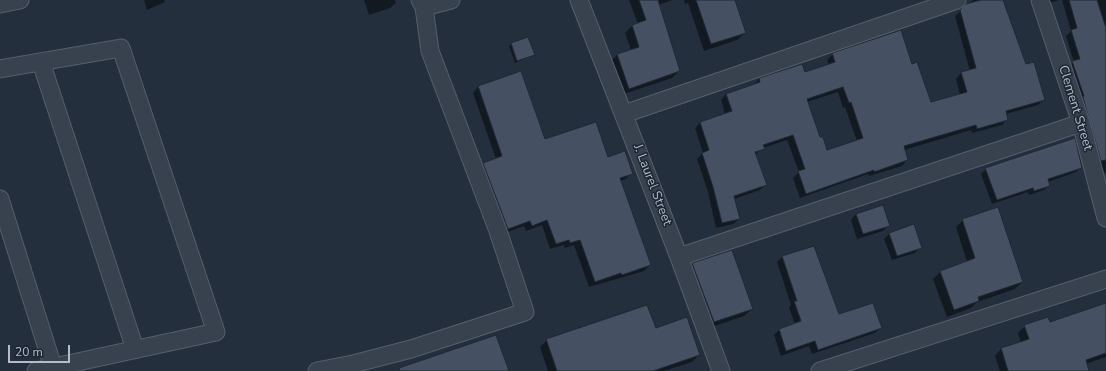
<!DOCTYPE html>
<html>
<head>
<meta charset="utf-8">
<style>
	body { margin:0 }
	#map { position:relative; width:1106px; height:371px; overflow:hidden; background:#242f3e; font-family:"Nunito Sans",sans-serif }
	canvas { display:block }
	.scale { position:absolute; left:8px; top:345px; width:62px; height:18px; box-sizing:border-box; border:2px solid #b4bcc9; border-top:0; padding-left:5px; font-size:12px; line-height:14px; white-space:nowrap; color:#b4bcc9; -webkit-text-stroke:3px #1d2633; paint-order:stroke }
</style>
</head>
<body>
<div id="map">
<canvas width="1106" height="371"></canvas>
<div class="scale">20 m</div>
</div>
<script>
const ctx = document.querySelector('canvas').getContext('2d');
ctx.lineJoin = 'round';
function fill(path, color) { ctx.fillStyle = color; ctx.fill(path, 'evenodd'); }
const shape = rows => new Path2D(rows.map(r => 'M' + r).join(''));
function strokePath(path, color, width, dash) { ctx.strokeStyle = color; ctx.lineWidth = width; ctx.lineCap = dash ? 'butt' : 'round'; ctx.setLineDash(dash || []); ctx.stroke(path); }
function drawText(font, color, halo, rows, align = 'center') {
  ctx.font = font + ' "Nunito Sans",sans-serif'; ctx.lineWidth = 3; ctx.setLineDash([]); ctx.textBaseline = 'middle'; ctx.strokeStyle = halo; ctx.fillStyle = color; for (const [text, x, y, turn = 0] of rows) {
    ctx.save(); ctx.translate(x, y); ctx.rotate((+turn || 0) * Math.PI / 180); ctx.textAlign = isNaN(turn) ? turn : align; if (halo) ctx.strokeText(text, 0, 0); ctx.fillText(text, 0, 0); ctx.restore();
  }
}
fill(shape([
	[144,0,164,0,165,2,147,10],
	[364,0,395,0,396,3,390,8,369,15],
	[629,0,673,0,658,5,679,71,672,78,621,95,610,62,617,55,631,50,625,33,632,26,638,24],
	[684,0,734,0,745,33,737,40,704,51,688,3,685,4],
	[973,0,1002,0,1025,66,1044,100,1038,105,1006,114,1007,119,1002,125,972,133,971,130,904,150,907,160,902,166,869,176,868,174,800,198,793,178,799,172,787,140,763,148,755,155,766,184,760,190,734,199,739,219,733,224,716,228,708,192,697,159,703,153,695,128,700,123,725,114,721,100,726,94,753,85,759,79,801,65,804,73,829,65,827,60,833,54,912,65,931,103,960,95,956,79,961,73,970,71,955,16],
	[838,92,843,108,845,107,857,141,827,151,819,139,807,102],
	[1044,0,1059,0,1045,4],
	[1062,0,1106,0,1106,172,1098,175,1067,68,1074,62,1066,36,1071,31],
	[512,44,533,55,515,63,509,46],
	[478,87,545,140,608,158,632,173,626,179,620,181,650,265,644,271,589,287,574,245,565,248,564,245,550,249,542,225,526,231,524,226,502,234,478,169,483,164,496,159,473,93],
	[1081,167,1076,172,1048,182,1049,185,1044,190,1029,195,1028,192,992,204,981,174,986,169],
	[856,214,889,225,883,231,857,239,851,220],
	[963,220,1022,282,1015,289,977,302,971,308,947,317,933,279,940,272,967,262,956,227],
	[890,233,920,247,915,253,892,260,884,239],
	[813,247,839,315,881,328,875,333,812,354,809,346,781,356,774,335,779,330,795,324,789,308,791,305,777,262,782,257],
	[692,264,752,309,744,316,706,329,685,272],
	[1106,304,1106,357,1086,364,1088,371,1000,371,995,356,1001,349,1021,343,1018,333,1025,326,1049,323],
	[547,340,699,355,692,362,664,371,548,371,540,347]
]), '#0007');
const building = shape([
	[639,0,658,0,680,71,629,89,617,54,639,47,632,25,646,20,639,0],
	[696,0,735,0,746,33,711,44,696,0],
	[981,0,1003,0,1026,64,1034,62,1045,100,1006,111,1008,120,977,129,976,125,904,146,908,160,874,172,874,170,806,194,798,171,805,169,793,135,763,145,765,149,755,152,767,185,734,196,740,219,722,223,713,187,702,153,709,150,700,122,732,111,726,94,760,82,759,78,802,64,805,72,835,62,832,53,901,30,912,64,917,62,931,102,967,92,961,72,976,68,960,10,966,4,981,0],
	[843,87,849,103,851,102,863,138,827,150,823,137,820,137,807,99,843,87],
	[1069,0,1097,0,1106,28,1106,160,1101,161,1083,97,1084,96,1072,61,1080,59,1071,30,1077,28,1069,0],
	[528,37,535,55,517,61,511,43,528,37],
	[521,71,545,139,596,122,608,157,625,151,633,174,620,178,651,265,622,275,621,273,595,282,580,240,570,243,569,240,556,244,547,220,532,226,530,221,508,229,483,163,502,156,478,86,521,71],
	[1075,138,1082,168,1048,179,1050,186,1034,191,1033,188,997,200,985,168,1075,138],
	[883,205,890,226,863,234,856,214,883,205],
	[998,207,1023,282,978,297,979,301,954,310,940,271,975,258,962,219,998,207],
	[914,224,922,248,897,256,889,233,914,224],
	[814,246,839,314,873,303,882,328,818,350,815,341,786,351,779,329,801,321,794,301,797,301,782,256,814,246],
	[732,250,753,309,714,322,692,263,732,250],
	[1106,303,1106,353,1086,360,1089,371,1008,371,1001,348,1029,339,1024,325,1048,317,1050,322,1106,303],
	[647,305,656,328,687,317,700,355,653,371,557,371,546,339,647,305],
	[496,335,509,371,400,371,399,368,496,335]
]);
fill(building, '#455162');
strokePath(building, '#1f2835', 1);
const minor = shape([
	[579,0,679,257,721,371],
	[1040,0,1081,123,1106,218],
	[0,4,20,0],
	[424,7,451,0],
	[41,62,135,349],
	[0,69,121,48,216,332,36,371],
	[624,114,957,0],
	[0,199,53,367],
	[679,257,1081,123],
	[317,371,353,364,411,349,525,312,498,231,430,51,424,7,420,0],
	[820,371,1106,279]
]);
strokePath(minor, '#565f6c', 19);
strokePath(minor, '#38414e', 17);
drawText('13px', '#b4bcc9', '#1d2633', [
	["Clement Street",1075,108,73],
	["J. Laurel Street",652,185,69]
]);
</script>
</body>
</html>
